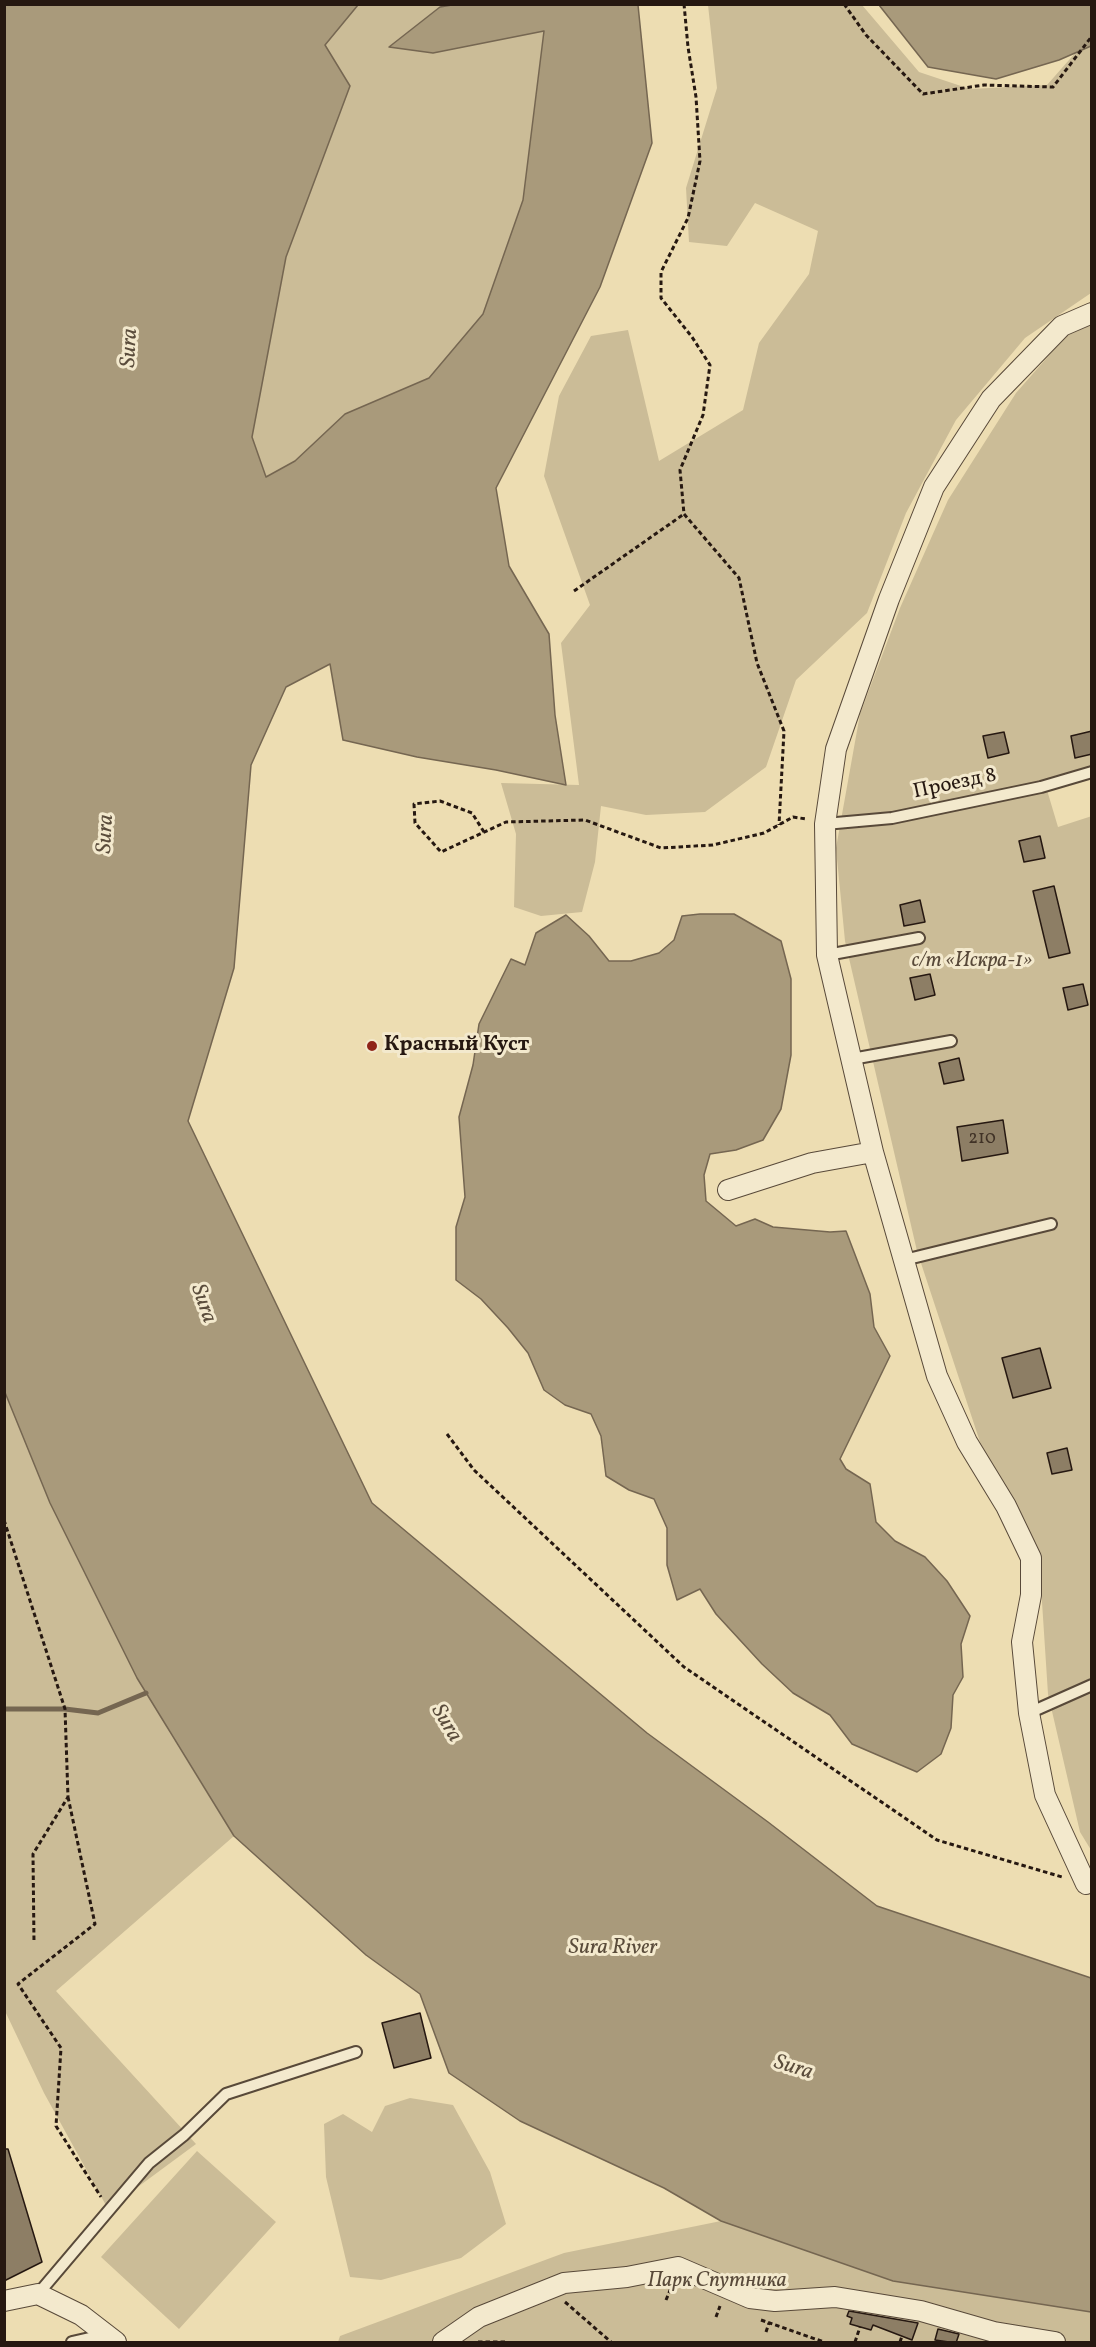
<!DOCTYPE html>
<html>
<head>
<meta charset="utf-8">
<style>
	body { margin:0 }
	#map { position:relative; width:1096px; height:2347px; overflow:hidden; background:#edddb2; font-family:Vollkorn,serif }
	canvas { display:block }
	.frame { position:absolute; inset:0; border:6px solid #261811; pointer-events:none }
</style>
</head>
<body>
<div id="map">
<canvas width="1096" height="2347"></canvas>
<div class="frame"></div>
</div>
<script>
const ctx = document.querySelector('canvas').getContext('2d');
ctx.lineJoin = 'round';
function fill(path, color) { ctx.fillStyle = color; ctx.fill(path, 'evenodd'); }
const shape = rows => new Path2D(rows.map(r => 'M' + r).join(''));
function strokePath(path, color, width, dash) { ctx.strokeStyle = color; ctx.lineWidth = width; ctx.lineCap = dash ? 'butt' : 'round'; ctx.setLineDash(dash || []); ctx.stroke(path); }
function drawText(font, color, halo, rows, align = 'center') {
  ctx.font = font + ' Vollkorn,serif'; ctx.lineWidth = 6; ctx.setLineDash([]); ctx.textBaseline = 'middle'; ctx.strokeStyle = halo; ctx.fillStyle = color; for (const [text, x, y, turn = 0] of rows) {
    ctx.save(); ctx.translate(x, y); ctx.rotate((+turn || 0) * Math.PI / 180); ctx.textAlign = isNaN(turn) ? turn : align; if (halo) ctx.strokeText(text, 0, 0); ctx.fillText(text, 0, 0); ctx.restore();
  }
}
fill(shape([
	[358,5,452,5,440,7,390,47,433,53,544,30,523,200,483,314,429,378,345,414,295,461,266,477,252,437,286,257,350,86,325,45],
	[708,5,862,5,919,72,970,89,1047,85,1091,35,1091,293,1025,338,956,420,906,513,867,613,796,680,766,767,705,812,646,815,601,806,595,862,582,912,541,916,514,907,516,834,501,783,579,785,561,643,590,605,544,476,559,396,591,336,628,330,659,461,743,410,759,343,809,274,818,231,755,203,727,246,689,242,686,188,717,88],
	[1091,325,1091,766,1044,780,1058,827,1092,816,1091,1850,1080,1832,1048,1694,1039,1556,980,1442,917,1251,845,941,836,848,860,714,900,608,948,500,1016,393,1066,336],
	[4,1383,168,1730,234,1836,56,1991,196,2144,108,2209,44,2093,5,2011],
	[410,2098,453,2105,490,2172,506,2224,461,2258,381,2280,350,2277,326,2177,324,2124,343,2114,372,2132,385,2106],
	[197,2151,276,2222,179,2329,101,2257],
	[721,2221,893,2281,1092,2312,1091,2342,338,2342,340,2336,564,2253]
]), '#cbbc97');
const water = shape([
	[5,4,358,5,325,45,350,86,286,257,252,437,266,477,295,461,345,414,429,378,483,314,523,200,544,31,433,53,389,47,440,7,452,5,638,5,652,143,600,287,496,488,509,566,549,634,555,715,566,785,496,770,417,757,343,740,330,664,286,687,251,765,234,968,188,1121,372,1503,647,1733,768,1822,877,1906,1091,1978,1091,2312,893,2281,721,2221,664,2188,520,2121,449,2073,420,1994,366,1955,234,1836,137,1678,50,1503,4,1390,5,4],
	[879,5,1091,5,1091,46,1059,60,996,79,928,67,879,5],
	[700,914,734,914,781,941,791,979,791,1055,781,1109,763,1140,736,1150,710,1154,704,1175,706,1201,736,1226,755,1219,773,1227,830,1232,846,1231,870,1294,874,1327,890,1356,840,1459,846,1469,870,1484,876,1522,895,1541,925,1557,947,1581,970,1616,961,1644,963,1677,953,1695,951,1728,941,1754,917,1772,852,1744,830,1715,793,1693,762,1664,716,1614,700,1589,677,1600,667,1565,667,1528,654,1499,629,1490,606,1476,601,1436,591,1414,565,1405,544,1390,528,1353,508,1328,481,1299,456,1280,456,1227,465,1197,459,1117,473,1065,479,1024,511,959,525,965,536,933,566,915,589,936,609,961,631,961,659,953,674,940,682,916,700,914]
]);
fill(water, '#a99a7b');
strokePath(water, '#756651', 1.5);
strokePath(shape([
	[4,1709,65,1709,98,1713,146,1693]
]), '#756651', 5);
const building = shape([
	[1092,731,1092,754,1075,758,1071,736,1092,731],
	[1004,732,1009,753,988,758,983,736,1004,732],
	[1040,836,1045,858,1024,862,1019,841,1040,836],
	[1054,886,1070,953,1049,958,1033,891,1054,886],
	[920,900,925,922,904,926,900,905,920,900],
	[930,974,935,995,915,1000,910,978,930,974],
	[1083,984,1088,1005,1068,1010,1063,988,1083,984],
	[959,1058,964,1080,944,1084,939,1063,959,1058],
	[1003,1120,1008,1153,962,1161,957,1127,1003,1120],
	[1040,1348,1051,1388,1013,1398,1002,1358,1040,1348],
	[1067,1448,1072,1470,1052,1474,1047,1453,1067,1448],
	[420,2013,431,2058,394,2068,382,2023,420,2013],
	[4,2149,8,2149,42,2262,4,2281,4,2149],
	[849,2311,918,2323,912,2340,873,2325,871,2330,850,2324,852,2318,847,2316,849,2311],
	[938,2329,959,2334,956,2343,935,2340,938,2329]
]);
fill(building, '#8d7e65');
strokePath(building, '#261811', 1.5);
const service = shape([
	[825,824,892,818,1041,787,1092,772],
	[827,955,919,938],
	[852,1059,951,1041],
	[904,1260,1051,1224],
	[1029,1713,1092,1685],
	[38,2294,149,2163,184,2135,226,2094,356,2052],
	[72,2342,107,2334]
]);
const minor = shape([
	[728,1190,812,1163,873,1152],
	[1086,1884,1045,1795,1029,1713,1022,1642,1031,1595,1031,1558,1006,1506,967,1442,937,1376,873,1152,827,955,825,824,836,749,889,599,934,487,991,399,1062,326,1092,313],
	[4,2301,38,2294,81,2315,116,2342],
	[443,2342,479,2317,564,2283,627,2277,678,2267,750,2298,775,2301,835,2297,921,2311,994,2332,1055,2342]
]);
strokePath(service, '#584939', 14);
strokePath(minor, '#584939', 22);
strokePath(shape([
	[684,4,688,47,696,97,700,161,688,218,661,272,661,298,692,337,710,365,703,415,680,470,684,514,739,578,757,663,784,731,779,825],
	[844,4,866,35,923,94,984,85,1053,87,1092,36],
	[574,591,684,514],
	[484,832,472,813,440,801,414,804,415,823,441,852,506,822,585,820,661,848,713,845,764,833,793,817,806,819],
	[447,1434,474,1470,684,1667,937,1840,1062,1877],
	[4,1520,65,1709,68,1797,33,1854,34,1943],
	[68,1797,95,1924,18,1984,61,2048,56,2126,101,2197],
	[666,2300,671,2288],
	[565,2302,611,2342],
	[716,2317,720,2306],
	[761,2320,824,2342],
	[766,2332,769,2323],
	[478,2342,507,2342],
	[855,2342,860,2327],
	[900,2342,902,2336]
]), '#261811', 3, [4.5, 3]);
strokePath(service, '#f3e9cd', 10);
strokePath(minor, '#f3e9cd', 20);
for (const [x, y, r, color] of [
	[372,1046,6,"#8f2418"]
]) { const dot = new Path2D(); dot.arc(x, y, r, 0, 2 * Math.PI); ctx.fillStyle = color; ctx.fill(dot); strokePath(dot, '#f3e9cd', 2); }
drawText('18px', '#403226', null, [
	["210",982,1140]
]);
drawText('21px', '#261811', '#f3e9cd', [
	["Проезд 8",955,785,-12]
]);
drawText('italic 21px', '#584939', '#f3e9cd', [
	["с/т «Искра-1»",972,962],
	["Парк Спутника",717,2282]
]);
drawText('bold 21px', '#261811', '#f3e9cd', [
	["Красный Куст",384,1046]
], 'left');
drawText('italic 22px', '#5a4c3b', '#f3e9cd', [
	["Sura",131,348,-87],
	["Sura",107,834,-87],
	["Sura",202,1304,71],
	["Sura",445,1724,59],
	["Sura River",613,1949],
	["Sura",793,2069,17]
]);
</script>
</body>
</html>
